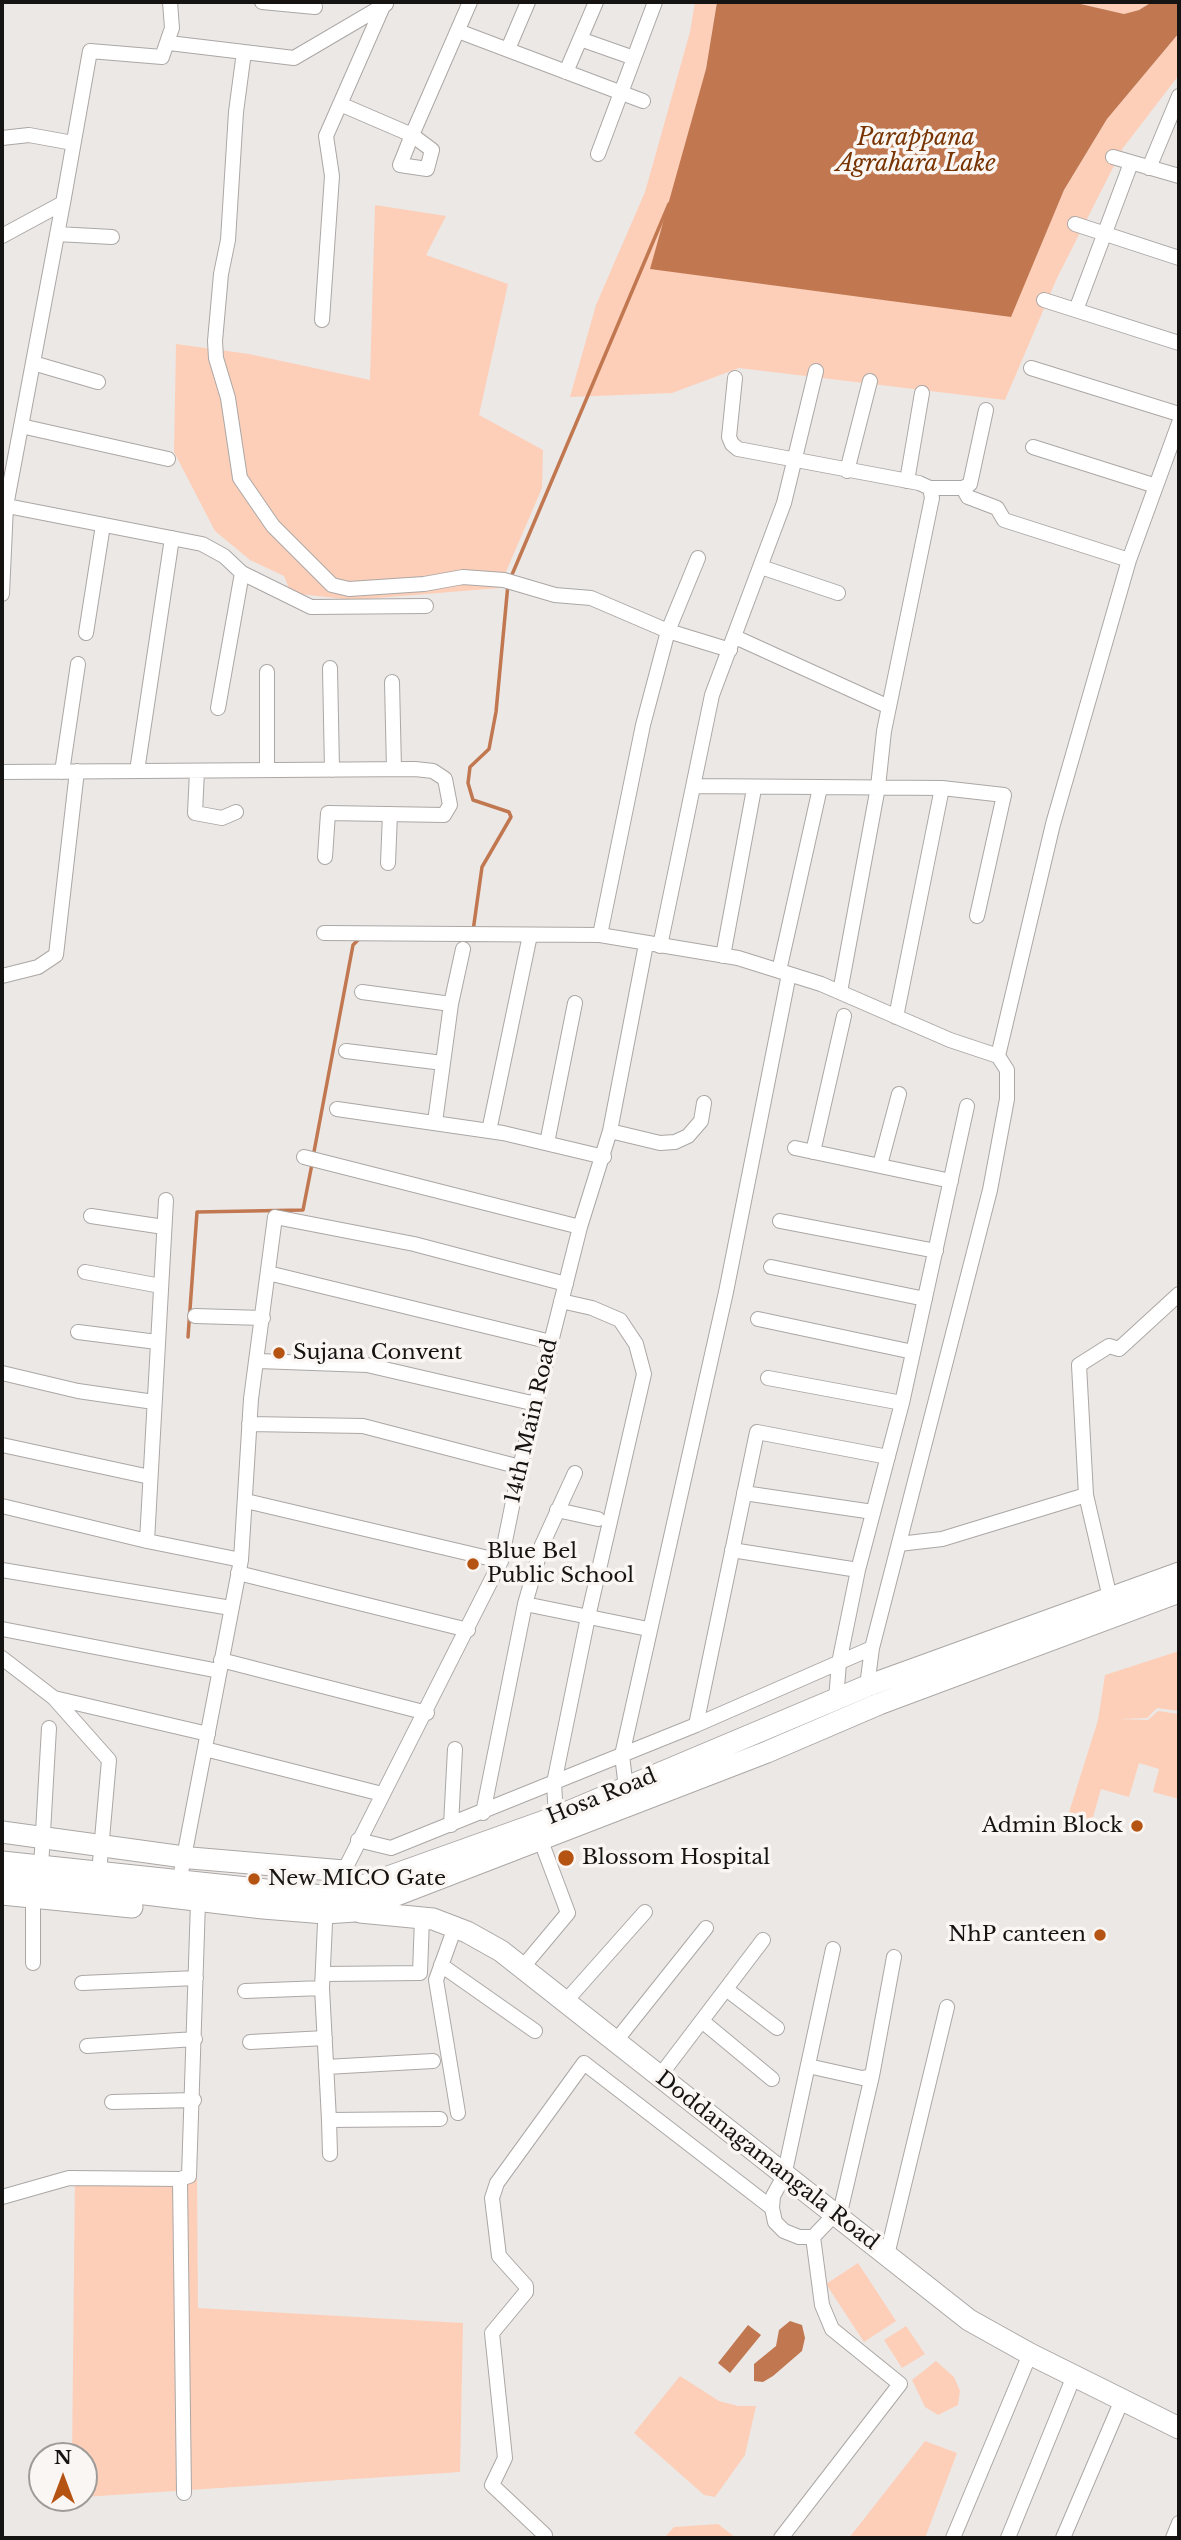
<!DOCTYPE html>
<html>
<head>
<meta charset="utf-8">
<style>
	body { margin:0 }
	#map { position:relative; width:1181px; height:2540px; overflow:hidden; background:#ece8e6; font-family:"Libre Baskerville",serif }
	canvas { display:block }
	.frame { position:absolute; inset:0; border:4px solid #151413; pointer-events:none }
	.north { position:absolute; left:28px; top:2442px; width:70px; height:70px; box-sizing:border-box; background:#faf6f3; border:2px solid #9e9c99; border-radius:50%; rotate:0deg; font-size:19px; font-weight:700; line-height:28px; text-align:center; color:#151413 }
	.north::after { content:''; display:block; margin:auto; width:24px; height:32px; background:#b55412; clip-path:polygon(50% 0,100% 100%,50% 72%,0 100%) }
</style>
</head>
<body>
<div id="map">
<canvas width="1181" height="2540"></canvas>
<div class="frame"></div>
<div class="north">N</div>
</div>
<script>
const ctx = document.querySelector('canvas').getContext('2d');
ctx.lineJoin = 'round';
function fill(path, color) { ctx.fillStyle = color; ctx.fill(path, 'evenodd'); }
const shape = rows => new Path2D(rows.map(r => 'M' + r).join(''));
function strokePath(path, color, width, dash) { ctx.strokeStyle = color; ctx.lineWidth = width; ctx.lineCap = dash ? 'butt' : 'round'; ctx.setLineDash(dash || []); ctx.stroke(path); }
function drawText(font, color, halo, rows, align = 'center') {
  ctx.font = font + ' "Libre Baskerville",serif'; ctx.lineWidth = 7; ctx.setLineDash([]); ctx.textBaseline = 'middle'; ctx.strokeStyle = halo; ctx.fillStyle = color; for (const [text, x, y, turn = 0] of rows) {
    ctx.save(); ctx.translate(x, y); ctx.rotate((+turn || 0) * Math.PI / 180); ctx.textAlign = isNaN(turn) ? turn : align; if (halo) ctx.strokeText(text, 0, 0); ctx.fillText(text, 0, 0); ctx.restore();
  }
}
fill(shape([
	[695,2,717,2,706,69,1000,315,1010,317,1064,190,1107,119,1179,33,1179,75,1123,148,1057,278,1005,400,739,368,672,393,570,397,596,305,645,192,690,32],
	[1072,2,1152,2,1139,10,1124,14],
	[375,205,446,216,426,255,508,284,479,415,543,450,542,488,499,588,353,600,291,593,284,576,250,560,215,531,174,452,176,344,249,354,370,380],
	[1179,1651,1179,1711,1157,1708,1147,1718,1119,1719,1148,1720,1158,1711,1179,1714,1179,1799,1153,1792,1159,1769,1139,1763,1129,1797,1101,1789,1089,1831,1065,1825,1098,1720,1105,1675],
	[75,2173,197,2175,198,2308,463,2323,460,2472,84,2497,84,2456,72,2456],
	[858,2263,896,2321,864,2342,826,2284],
	[906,2326,925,2354,902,2368,884,2340],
	[936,2361,954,2377,960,2391,958,2405,938,2415,925,2407,912,2380],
	[680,2376,719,2401,738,2406,756,2406,745,2455,715,2497,704,2495,634,2433],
	[925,2441,957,2453,925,2538,849,2538],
	[718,2524,736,2538,664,2538,674,2527]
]), '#fdcfb8');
fill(shape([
	[717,2,1072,2,1124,14,1139,10,1152,2,1179,2,1179,33,1107,119,1064,190,1011,317,650,269,706,69],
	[790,2321,802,2325,805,2338,802,2351,773,2376,763,2382,754,2381,754,2364,776,2346,779,2330],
	[748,2325,761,2335,730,2373,718,2363]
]), '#c17851');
strokePath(shape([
	[511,577,669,204],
	[473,931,482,867,511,817,509,812,473,800,468,783,470,767,489,749,496,712,508,584],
	[313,1157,353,945,361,937],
	[188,1337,197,1212,303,1210,312,1164]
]), '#c17851', 3.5);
const street = shape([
	[262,2,315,7],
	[458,31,643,101],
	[580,39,634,58],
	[169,43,294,58,386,4],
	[508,49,528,2],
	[244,52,236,112,228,240,221,274,215,341,216,358,228,398,240,478,273,526,332,585,349,589,424,584,463,577,504,580,555,595,591,598,668,631,730,650],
	[566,72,596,2],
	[340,104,412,135,470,2],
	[412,135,432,150,427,169,400,165,412,135],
	[2,138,29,135,73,143],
	[598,154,655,2],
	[1113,157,1179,176],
	[1149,168,1179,96],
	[1075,224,1179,258],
	[57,234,112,237],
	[2,236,63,203,90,51,162,57,172,28,170,2],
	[1044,300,1179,343],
	[1076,310,1131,163],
	[322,320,332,176,326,136,384,4],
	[33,363,98,382],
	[1031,368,1179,414],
	[735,378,729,437,732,444,738,449,919,483,930,488,932,498,884,731,878,787,840,992],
	[21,426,168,459],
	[1033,447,1156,486],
	[847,471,870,381],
	[907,481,922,393],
	[930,488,963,488,970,484,986,410],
	[963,488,968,497,997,508,1004,520,1129,560],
	[2,505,202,544,224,556,242,573,218,708],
	[761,567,838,593],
	[242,573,311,607,426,606],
	[2,594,6,506,63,203],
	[86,633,103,525],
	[735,637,889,707],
	[330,668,332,770],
	[267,672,267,770],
	[392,682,394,769],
	[137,771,172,538],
	[197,771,195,813,222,818,236,812],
	[2,772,415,769,433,771,445,779,450,805,444,815,328,813,325,857],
	[62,772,78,664],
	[694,786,942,788,1004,795,977,916],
	[388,863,390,814],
	[324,933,600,935,738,958,821,984,950,1040,998,1056,1007,1070,1007,1099,990,1190,872,1648,867,1686],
	[600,935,643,725,668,631,698,558],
	[660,946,712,695,784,503,816,371],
	[723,956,754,789],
	[779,971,820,788],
	[2,976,38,967,56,955,77,771],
	[362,992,451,1004],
	[896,1017,942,788],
	[346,1051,443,1063],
	[998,1056,1053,824,1129,560,1179,423],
	[337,1109,503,1133,604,1157],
	[435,1122,451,1004,463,949],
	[489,1131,530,935],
	[610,1131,660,1143,675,1142,688,1136,701,1121,704,1103],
	[547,1143,575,1003],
	[795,1148,951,1181],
	[813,1152,844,1016],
	[304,1157,580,1227],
	[880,1165,899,1094],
	[91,1216,164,1227],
	[780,1221,936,1251],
	[771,1267,925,1299],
	[85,1272,161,1286],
	[268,1273,551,1342],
	[195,1316,263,1318],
	[758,1319,913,1352],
	[78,1332,157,1342],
	[258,1361,367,1365,536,1404],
	[2,1373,78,1391,154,1402],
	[768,1378,902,1403],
	[249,1424,363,1426,520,1467],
	[2,1445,150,1477],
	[744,1493,873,1512],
	[1086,1495,1110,1598],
	[246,1501,501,1561],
	[2,1506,147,1541,241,1560],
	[557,1510,598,1519],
	[147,1541,166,1200],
	[899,1544,942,1539,1086,1495,1079,1365,1109,1346,1119,1349,1179,1294],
	[732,1550,858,1570],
	[2,1570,231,1608],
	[238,1573,468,1630],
	[525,1604,648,1629],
	[2,1629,219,1671],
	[2,1658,54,1698,109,1760,99,1873],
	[221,1660,427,1713],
	[54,1698,208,1734],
	[836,1699,839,1663,858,1570,902,1403,967,1106],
	[696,1725,757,1432,888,1457],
	[205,1749,382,1794],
	[626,1788,622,1755,726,1292,789,974],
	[483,1813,525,1604,542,1545,575,1473],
	[556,1817,554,1783,588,1617,644,1374,636,1344,620,1320,592,1308,561,1301],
	[451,1825,455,1749],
	[358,1840,391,1848,696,1725,872,1648],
	[41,1867,49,1728],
	[344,1871,501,1561,520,1467,551,1342,580,1227,610,1131,646,944],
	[179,1883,241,1560,251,1399,275,1217,414,1244,566,1284],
	[33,1898,33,1963],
	[325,1923,322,1988,329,2120],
	[455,1927,436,1980,458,2113],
	[833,1949,784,2176,773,2196,772,2208,775,2222,784,2231,799,2237,813,2237,835,2214],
	[441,1965,535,2031],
	[522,1968,568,1913,541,1841],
	[323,1974,420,1973,422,1918],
	[82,1983,196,1978],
	[726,1989,777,2028],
	[245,1991,322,1988],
	[565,2002,645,1912],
	[702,2021,772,2079],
	[250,2042,325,2038],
	[615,2042,706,1928],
	[87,2046,195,2039],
	[808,2066,862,2078,872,2076,894,1957],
	[326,2067,433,2061],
	[659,2077,763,1940],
	[112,2102,194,2100],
	[330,2154,329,2120,440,2119],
	[180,2179,184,2493],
	[2,2197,69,2178,180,2179,189,2176,198,1902],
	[839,2217,872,2076],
	[887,2255,947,2007],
	[545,2535,492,2485,505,2458,492,2333,526,2292,526,2286,499,2256,492,2198,497,2183,584,2063,772,2208],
	[781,2538,900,2384,832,2329,822,2305,813,2237],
	[953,2538,1030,2354],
	[1008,2538,1074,2376],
	[1063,2538,1122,2400],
	[1173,2538,1179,2523]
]);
const secondary = shape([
	[2,1832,191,1858,344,1871,330,1903],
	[2,1862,332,1897,556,1817,867,1686,1179,1573],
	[2,1877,263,1908,325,1913,355,1911,767,1752,879,1704,1179,1592],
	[2,1894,132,1907],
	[360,1912,433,1919,467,1932,501,1951,969,2320,1030,2354,1179,2428]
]);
strokePath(street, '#aba7a5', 16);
strokePath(secondary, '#aba7a5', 23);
strokePath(street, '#fff', 14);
strokePath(secondary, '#fff', 21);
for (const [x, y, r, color] of [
	[279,1353,7,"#b55412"],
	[473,1564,7,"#b55412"],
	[1137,1826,7,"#b55412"],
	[566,1858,9,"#b55412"],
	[254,1879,7,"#b55412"],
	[1100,1935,7,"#b55412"]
]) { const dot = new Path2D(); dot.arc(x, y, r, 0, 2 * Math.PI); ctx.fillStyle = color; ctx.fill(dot); strokePath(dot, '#faf6f3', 2.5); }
drawText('21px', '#151413', '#faf6f3', [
	["Sujana Convent",293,1353],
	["Blue Bel",487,1552],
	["Public School",487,1576],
	["Admin Block",1123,1826,"right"],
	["Blossom Hospital",582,1858],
	["New MICO Gate",268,1879],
	["NhP canteen",1086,1935,"right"]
], 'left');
drawText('21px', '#151413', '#faf6f3', [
	["14th Main Road",532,1421,-77],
	["Hosa Road",602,1797,-22],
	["Doddanagamangala Road",767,2161,38]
]);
drawText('italic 23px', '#773301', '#faf6f3', [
	["Parappana",916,139],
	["Agrahara Lake",916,165]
]);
</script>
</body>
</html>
